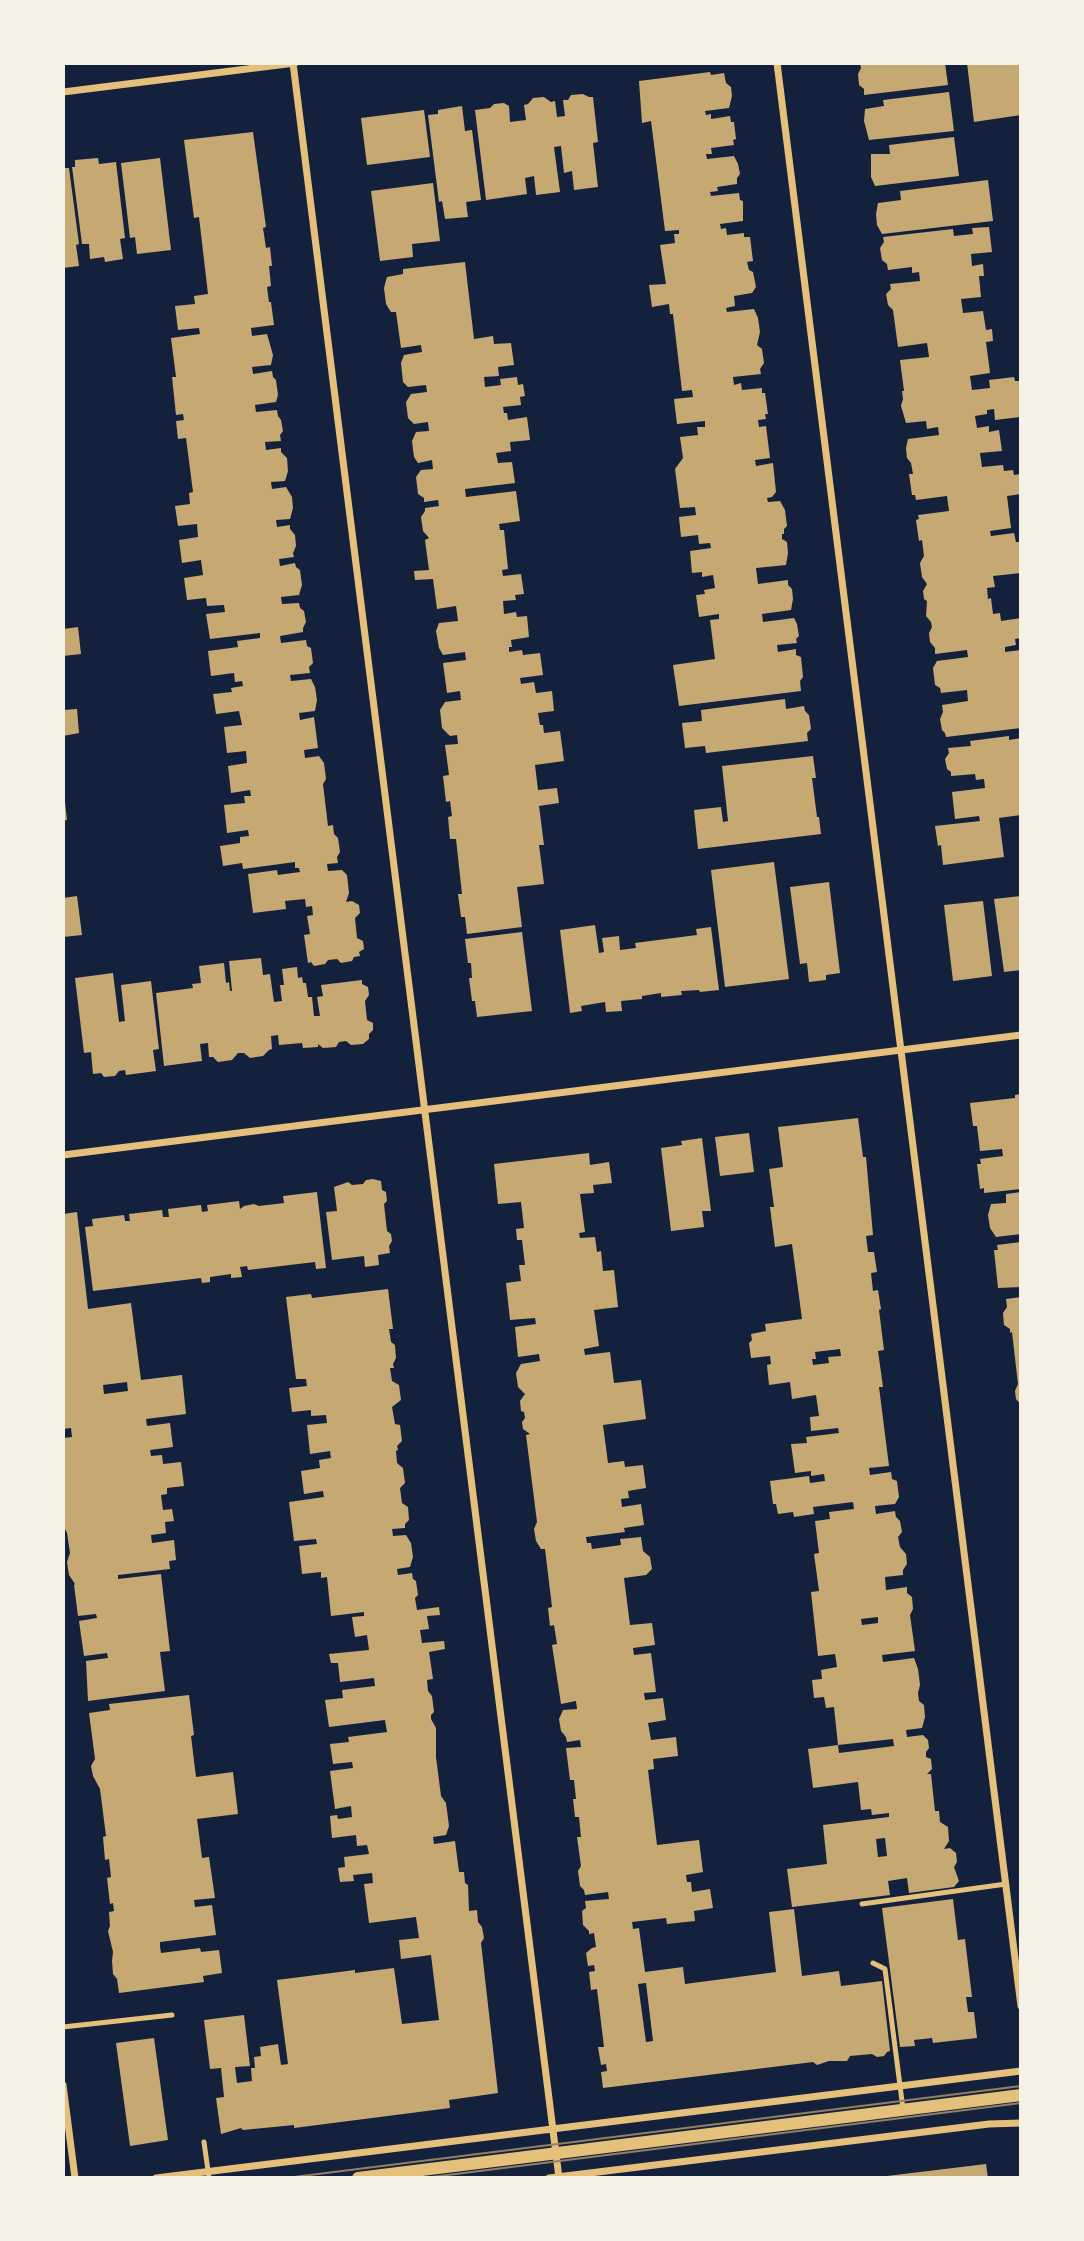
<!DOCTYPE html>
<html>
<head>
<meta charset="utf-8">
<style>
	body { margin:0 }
	#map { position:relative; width:1084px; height:2241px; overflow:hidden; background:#14213d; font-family:Rubik,sans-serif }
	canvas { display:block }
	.frame { position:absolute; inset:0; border:65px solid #f6f1e7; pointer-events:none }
</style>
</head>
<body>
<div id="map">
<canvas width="1084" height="2241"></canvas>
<div class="frame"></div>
</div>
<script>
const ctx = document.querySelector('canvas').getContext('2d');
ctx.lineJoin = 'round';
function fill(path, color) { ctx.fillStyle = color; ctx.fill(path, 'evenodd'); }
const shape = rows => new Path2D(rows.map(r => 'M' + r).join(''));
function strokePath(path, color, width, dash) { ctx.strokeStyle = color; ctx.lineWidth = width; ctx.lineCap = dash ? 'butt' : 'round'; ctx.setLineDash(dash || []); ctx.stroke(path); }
fill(shape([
	[860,63,945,63,948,85,864,95,864,89,859,85,858,74,861,68],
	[967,63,1021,63,1021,115,974,122],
	[710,72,711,75,724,73,726,83,731,87,732,96,729,108,705,111,706,115,711,114,711,119,730,116,731,122,734,122,736,139,733,140,734,145,711,148,712,154,706,154,707,159,734,156,738,164,740,174,737,178,737,184,717,187,718,191,710,192,711,196,739,193,740,200,743,201,743,221,720,224,721,229,726,228,727,235,744,233,744,237,750,237,753,261,747,262,749,270,753,272,756,287,752,293,734,296,735,306,726,308,727,312,754,309,758,318,760,332,757,345,762,349,764,363,760,369,761,374,733,377,734,385,741,383,742,390,762,388,762,393,765,393,768,414,765,414,766,419,758,420,759,427,766,426,770,458,755,460,756,466,773,463,776,492,772,497,767,498,768,502,780,501,785,510,787,526,784,529,784,534,782,534,782,539,787,542,788,553,786,565,756,568,758,584,788,580,788,585,792,589,793,599,791,610,762,614,763,622,794,618,797,624,799,636,796,639,797,643,777,645,778,652,796,649,796,655,801,657,803,677,800,681,801,691,679,706,673,665,715,659,710,620,719,619,719,614,699,617,696,595,705,594,704,590,715,588,713,575,702,577,702,572,692,573,690,551,711,548,710,543,699,544,698,535,681,537,679,517,696,515,695,507,680,508,675,469,683,458,680,437,698,435,697,427,705,427,705,421,677,424,674,399,693,397,692,390,682,391,673,314,670,314,669,304,652,307,649,285,666,284,660,245,675,243,674,234,679,234,679,230,665,231,651,121,642,123,639,81],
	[949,92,954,131,869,140,864,121,865,109,884,106,883,100],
	[583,94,589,97,593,97,598,142,593,143,598,187,574,190,572,171,564,173,561,146,554,147,560,192,536,195,534,176,525,178,527,194,486,200,475,110,490,108,494,104,504,103,509,106,510,122,526,120,524,105,528,104,533,98,544,97,551,102,555,101,557,117,565,116,563,100,568,100,571,95],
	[462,106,465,131,472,130,481,200,466,202,468,217,445,219,442,201,439,202,428,115,438,114,438,110],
	[424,110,430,157,367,165,361,118],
	[253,132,266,227,263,228,266,248,270,247,272,266,269,266,271,286,267,287,269,302,271,302,274,325,251,328,252,336,267,334,273,355,271,365,252,367,253,374,272,371,273,377,276,380,278,395,276,402,255,405,256,412,277,410,278,416,281,420,283,431,280,435,281,441,265,442,266,450,281,448,281,452,287,458,288,471,285,481,271,482,272,489,286,487,292,497,293,508,290,519,276,520,277,527,290,525,290,529,295,535,296,546,293,553,294,557,279,559,280,566,295,563,296,567,300,570,302,585,299,595,281,597,282,604,299,603,300,608,304,611,306,622,303,628,303,632,280,636,281,643,306,640,307,646,311,648,313,663,309,667,310,673,290,675,291,681,311,679,315,687,317,700,315,711,299,713,300,720,314,717,318,748,304,750,305,758,319,756,324,763,326,779,323,784,328,826,333,825,334,834,338,838,340,852,337,857,338,863,327,864,328,871,342,870,347,875,349,893,346,902,352,901,359,905,360,913,355,918,357,938,363,941,364,949,359,952,360,956,354,957,352,961,341,963,337,959,328,960,325,964,314,966,311,962,308,963,304,935,310,934,307,916,313,915,312,906,306,907,305,899,285,901,286,909,253,913,248,874,277,870,278,875,300,872,299,868,295,868,295,862,243,869,242,863,223,866,220,846,240,843,240,837,249,836,248,830,227,833,224,805,245,803,244,796,251,796,250,790,231,793,228,766,247,763,246,751,227,753,224,727,242,725,239,711,216,714,213,694,232,692,231,688,243,686,242,681,235,682,234,673,211,676,208,651,238,647,237,641,260,638,260,633,210,639,206,614,225,612,224,605,207,606,206,598,187,600,184,578,203,575,201,560,182,563,179,540,198,537,197,524,178,526,175,506,190,504,189,493,193,492,186,438,178,439,176,421,184,420,183,414,176,415,172,377,176,377,171,338,200,334,199,328,178,330,175,306,195,304,194,296,208,294,199,217,194,218,184,140],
	[954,137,959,176,875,186,871,177,871,154,890,154,889,145],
	[98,158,99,164,116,162,125,238,120,239,123,259,105,262,104,257,90,259,89,244,82,244,72,167,75,167,75,160],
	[160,158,171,250,137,254,135,237,130,238,121,163],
	[63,168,69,168,79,244,76,245,79,266,63,268],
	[988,180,993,221,882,234,877,225,876,214,878,203,901,200,900,191],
	[433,183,440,241,412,244,413,257,380,261,371,191],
	[989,227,992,252,971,254,972,266,983,264,984,276,979,276,981,297,961,299,963,313,983,311,986,330,992,329,993,341,986,342,990,373,970,376,972,390,990,388,989,380,1014,377,1015,381,1021,381,1020,417,995,420,994,409,987,410,987,414,975,416,977,428,989,426,989,432,999,430,1002,451,980,453,982,467,1003,465,1004,471,1013,470,1014,475,1021,474,1021,494,1007,496,1011,528,990,531,991,536,1014,533,1016,542,1021,542,1021,573,993,576,995,587,987,588,988,599,991,598,993,614,1000,613,1001,621,1021,618,1021,638,1015,639,1016,645,1005,647,1005,652,1021,650,1021,728,946,737,945,733,942,730,940,719,943,712,942,705,968,701,967,690,941,693,940,688,935,685,933,668,937,661,968,657,967,650,935,654,935,648,930,642,929,633,932,627,931,622,926,616,927,601,924,599,923,591,927,584,922,577,920,563,924,556,922,540,919,541,916,520,919,519,918,515,949,511,947,496,916,500,915,495,912,495,909,474,913,474,911,463,907,458,906,448,908,439,939,435,938,427,927,429,926,421,906,423,901,406,903,399,902,391,904,391,900,360,929,357,928,349,927,343,898,347,893,310,888,305,886,294,891,289,890,284,920,281,919,272,912,273,912,267,888,270,887,264,882,260,880,248,884,242,883,237,953,229,954,236,973,234,972,228],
	[465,262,474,339,493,336,494,344,511,343,514,365,498,367,499,376,484,377,485,387,501,385,500,379,517,377,518,385,523,384,525,396,520,397,521,405,503,407,504,413,507,413,508,420,527,417,530,440,510,442,511,451,496,453,498,463,512,462,515,483,465,489,466,497,516,491,520,521,499,524,500,530,504,530,508,569,502,570,503,576,521,574,524,594,515,595,516,600,503,601,504,614,516,612,517,617,527,616,529,637,511,640,512,647,509,647,509,652,522,650,523,655,540,653,543,675,520,678,521,684,534,682,536,693,552,691,554,711,538,713,540,725,543,725,544,733,560,731,564,761,535,765,538,790,557,788,559,803,539,806,544,845,539,845,544,884,517,887,522,927,467,934,465,917,461,917,458,894,462,894,456,839,450,839,448,817,452,816,450,801,446,802,443,776,449,775,445,745,458,744,457,735,450,736,442,728,440,710,445,702,461,700,460,691,447,693,443,663,466,660,465,652,443,655,439,648,436,631,439,623,458,621,456,606,437,609,433,579,415,580,414,571,429,570,425,540,429,538,423,531,421,517,425,511,425,508,439,506,438,500,424,502,424,498,418,494,416,477,421,470,433,469,432,460,418,463,414,457,412,441,416,432,429,431,428,422,414,424,408,418,406,402,411,394,427,392,426,385,408,387,403,382,401,363,404,355,422,352,421,345,401,348,396,312,391,312,386,304,384,288,387,277,403,274,403,269],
	[78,627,81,654,63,656,63,629],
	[785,699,786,709,804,706,805,711,809,715,811,729,807,733,808,741,706,753,705,746,685,748,682,723,702,721,701,710],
	[77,709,79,733,63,736,63,710],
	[1009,736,1009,740,1021,738,1021,815,999,818,1004,857,943,865,941,845,938,846,935,826,980,821,979,816,955,819,952,792,985,788,984,779,976,780,975,774,951,776,951,772,947,769,945,759,949,753,948,748,971,746,970,741],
	[813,756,816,778,812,778,817,817,819,817,821,834,698,849,694,810,721,807,723,822,728,821,722,766],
	[63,802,65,802,67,820,63,821],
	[774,862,789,979,725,987,711,870],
	[829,882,840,973,826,975,826,980,809,982,807,963,800,964,790,887],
	[77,896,82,935,63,937,63,898],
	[1021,896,1021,970,1004,972,994,899],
	[983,901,992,976,953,981,944,905],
	[595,925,599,953,604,952,602,938,619,936,620,950,636,948,635,943,697,935,696,929,711,927,719,990,700,992,699,990,681,991,682,995,661,997,661,993,642,996,642,999,621,1001,622,1011,606,1012,605,1002,581,1006,582,1011,570,1013,560,930],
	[522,932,532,1011,477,1017,475,1001,472,1001,469,978,472,978,471,963,468,963,465,939],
	[261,958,263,975,270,974,274,1002,282,1001,280,985,284,985,282,969,297,967,298,978,302,977,303,983,306,983,308,997,312,997,314,1016,320,1016,317,997,323,996,321,985,362,980,362,984,368,987,369,995,365,1001,367,1020,373,1023,373,1030,369,1034,369,1039,363,1044,351,1045,346,1041,339,1042,336,1047,323,1048,318,1044,318,1047,303,1048,302,1043,279,1045,278,1035,271,1036,272,1049,269,1050,263,1056,250,1058,244,1053,238,1053,232,1060,218,1062,213,1057,209,1057,208,1043,200,1044,202,1061,164,1066,156,993,193,988,192,984,201,983,199,966,224,963,226,983,229,982,230,991,232,991,229,961],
	[113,973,119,1022,125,1021,121,985,151,981,159,1049,153,1050,156,1071,126,1075,125,1070,119,1071,115,1076,104,1077,101,1073,93,1074,91,1052,84,1053,75,978],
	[1021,1094,1021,1189,984,1193,984,1188,980,1189,977,1164,981,1164,980,1159,1003,1156,1002,1149,980,1151,977,1126,973,1126,970,1103,1015,1098,1015,1095],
	[858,1118,863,1157,866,1157,873,1235,866,1236,868,1252,874,1252,877,1272,871,1273,873,1291,878,1290,881,1309,879,1310,884,1350,878,1351,883,1387,879,1387,889,1466,869,1468,870,1475,891,1472,892,1479,897,1481,899,1497,895,1504,875,1506,876,1514,895,1511,896,1517,900,1521,902,1532,898,1537,900,1547,906,1554,907,1564,903,1570,903,1575,885,1577,886,1590,907,1587,907,1593,912,1597,913,1609,910,1615,915,1651,882,1655,883,1662,914,1658,918,1669,920,1685,918,1693,919,1701,924,1705,925,1717,922,1728,906,1730,907,1737,923,1735,928,1740,929,1748,926,1752,926,1757,931,1759,932,1769,927,1774,931,1774,935,1811,939,1811,940,1822,948,1827,949,1841,944,1849,950,1848,956,1853,957,1862,954,1867,959,1881,954,1887,909,1893,907,1878,888,1881,890,1895,792,1907,787,1869,827,1864,823,1825,889,1817,889,1813,872,1815,871,1809,861,1810,858,1782,813,1788,808,1749,838,1745,839,1753,894,1746,893,1739,838,1745,834,1707,826,1708,824,1697,814,1698,812,1680,822,1679,821,1670,837,1667,835,1654,818,1656,811,1592,819,1591,814,1554,819,1553,815,1521,830,1519,829,1512,854,1509,853,1502,813,1507,814,1514,794,1517,793,1512,778,1514,776,1504,773,1504,770,1481,809,1476,810,1483,825,1481,824,1474,811,1476,811,1471,795,1473,791,1444,807,1443,806,1437,839,1433,838,1428,811,1431,810,1417,819,1416,816,1395,792,1399,790,1382,769,1385,767,1365,771,1364,770,1356,751,1358,749,1343,752,1340,751,1334,766,1331,765,1324,802,1319,792,1244,775,1247,770,1207,774,1207,769,1169,783,1167,778,1127],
	[840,1349,841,1356,828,1357,829,1363,813,1365,812,1359,816,1359,815,1352],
	[878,1617,878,1623,862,1625,861,1619],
	[885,1838,887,1856,878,1857,876,1839],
	[749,1133,754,1172,720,1176,715,1137],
	[702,1138,711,1211,702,1211,704,1227,671,1231,661,1148,682,1145,681,1141],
	[589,1153,590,1165,609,1162,612,1183,593,1185,594,1193,580,1194,585,1232,579,1233,580,1238,595,1237,597,1252,601,1251,603,1271,614,1270,618,1307,594,1310,599,1346,584,1349,585,1355,610,1352,614,1383,641,1380,646,1419,603,1425,608,1463,624,1461,625,1467,643,1465,646,1488,628,1491,629,1498,621,1499,622,1507,641,1504,644,1525,624,1528,625,1532,586,1537,587,1543,591,1543,592,1549,621,1545,620,1539,641,1537,643,1551,650,1557,652,1569,646,1575,624,1578,630,1625,652,1623,655,1645,633,1648,634,1655,651,1653,656,1692,644,1693,645,1700,663,1698,666,1720,648,1723,651,1740,676,1737,678,1756,653,1759,654,1769,648,1770,657,1845,699,1840,703,1872,686,1875,687,1882,691,1882,692,1892,710,1889,713,1908,694,1911,695,1921,667,1924,666,1918,632,1922,633,1929,639,1928,645,1972,683,1967,685,1984,776,1972,769,1912,794,1909,802,1976,839,1971,841,1986,882,1981,890,2051,887,2052,884,2056,877,2057,872,2054,850,2056,847,2061,829,2061,817,2065,813,2062,603,2088,601,2072,607,2071,606,2064,601,2065,598,2047,604,2047,597,1989,591,1990,589,1972,595,1971,594,1965,588,1966,586,1953,592,1948,596,1947,594,1933,589,1934,589,1931,583,1925,582,1911,586,1908,585,1901,609,1899,608,1892,585,1895,584,1890,580,1886,578,1871,581,1866,577,1837,581,1837,579,1817,575,1817,573,1799,576,1799,574,1780,570,1780,566,1748,581,1747,580,1740,567,1742,566,1737,561,1731,559,1719,563,1710,577,1709,576,1701,561,1704,552,1645,557,1644,554,1625,550,1626,548,1608,552,1607,545,1549,541,1549,536,1541,534,1529,537,1522,526,1435,530,1434,523,1429,522,1422,525,1418,524,1412,521,1411,520,1401,525,1394,518,1387,516,1373,521,1364,540,1361,539,1354,518,1357,515,1327,536,1324,535,1318,510,1320,506,1283,521,1281,519,1265,525,1265,522,1240,517,1240,516,1229,524,1228,521,1202,498,1204,494,1164],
	[646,1983,653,2041,646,2042,638,1984],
	[373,1179,381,1181,382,1190,386,1192,387,1201,384,1204,387,1231,391,1234,392,1241,389,1246,390,1253,378,1255,379,1265,365,1267,364,1256,332,1260,326,1212,337,1211,334,1187,348,1182,352,1185,363,1184,366,1180],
	[317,1192,326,1268,316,1269,315,1262,248,1270,247,1266,240,1267,242,1277,231,1278,231,1274,210,1277,210,1282,202,1283,201,1278,93,1291,85,1227,93,1226,92,1219,124,1215,125,1221,130,1221,129,1214,162,1210,163,1217,169,1217,168,1209,201,1205,202,1212,208,1211,207,1205,239,1201,240,1209,244,1206,254,1204,259,1206,284,1203,283,1196],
	[1021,1192,1021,1234,996,1237,990,1228,988,1215,991,1204,1006,1203,1006,1194],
	[77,1212,88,1309,131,1303,141,1380,182,1375,186,1414,146,1419,147,1426,170,1423,173,1447,150,1450,151,1456,162,1455,163,1464,181,1462,184,1486,167,1488,167,1494,161,1495,163,1510,172,1509,174,1521,165,1522,166,1533,151,1535,152,1543,174,1540,176,1560,169,1561,170,1569,118,1575,118,1579,161,1574,170,1651,160,1652,165,1691,88,1701,86,1661,108,1658,107,1653,84,1656,79,1621,97,1618,96,1614,78,1616,74,1585,75,1584,69,1575,67,1562,70,1553,67,1533,63,1525,63,1514,65,1512,63,1498,63,1438,72,1437,71,1428,63,1429,63,1214],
	[127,1382,128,1391,104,1394,103,1385],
	[1021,1242,1021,1287,998,1288,994,1250,998,1250,997,1245],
	[388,1289,393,1329,389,1329,391,1342,395,1345,396,1358,393,1364,394,1368,390,1368,392,1381,399,1385,401,1400,392,1407,395,1424,400,1425,402,1441,397,1446,398,1450,396,1451,397,1463,403,1468,405,1483,400,1488,402,1503,408,1507,409,1520,405,1524,405,1528,392,1529,393,1536,406,1535,411,1543,413,1557,410,1567,397,1569,398,1575,412,1573,413,1579,416,1581,418,1595,415,1598,417,1610,439,1607,440,1615,427,1616,429,1629,420,1630,422,1643,444,1641,445,1649,429,1652,433,1679,427,1680,428,1691,432,1696,434,1712,431,1715,431,1719,436,1728,436,1757,441,1796,446,1803,449,1826,446,1835,433,1837,434,1844,455,1841,459,1872,464,1872,465,1883,468,1885,469,1911,477,1910,478,1922,482,1927,484,1938,481,1943,498,2093,449,2100,450,2108,294,2128,294,2125,243,2130,241,2128,221,2134,216,2098,224,2097,221,2068,210,2069,204,2020,244,2015,250,2066,235,2067,237,2083,252,2081,251,2068,255,2068,254,2057,261,2056,260,2047,278,2044,281,2065,288,2064,277,1980,355,1970,355,1973,394,1968,402,2024,439,2020,431,1955,401,1959,399,1940,419,1938,416,1917,369,1923,364,1884,373,1883,372,1873,353,1875,354,1881,340,1882,338,1868,345,1867,344,1857,369,1854,367,1845,357,1846,356,1835,332,1838,330,1816,337,1815,338,1819,352,1817,351,1806,335,1809,330,1771,353,1768,352,1762,333,1764,330,1744,349,1742,348,1737,387,1732,385,1720,329,1727,325,1700,343,1698,342,1690,375,1686,374,1678,340,1682,338,1663,331,1663,329,1654,369,1650,367,1635,355,1637,352,1617,364,1616,364,1612,331,1616,327,1577,321,1578,321,1572,302,1574,299,1546,317,1544,316,1539,294,1541,289,1502,324,1497,323,1491,304,1494,301,1471,320,1468,319,1460,331,1458,330,1451,310,1454,307,1425,327,1423,326,1415,311,1416,311,1410,292,1412,289,1388,307,1386,306,1379,296,1379,286,1297,311,1294,312,1298],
	[1021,1297,1021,1405,1016,1399,1015,1391,1018,1384,1012,1332,1010,1333,1010,1329,1004,1325,1003,1313,1007,1307,1006,1299],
	[189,1695,194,1735,191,1736,196,1777,233,1772,238,1814,197,1819,202,1858,209,1857,215,1898,194,1900,195,1907,212,1905,216,1935,160,1942,160,1947,161,1953,200,1948,201,1952,219,1950,222,1973,203,1976,204,1982,119,1993,117,1979,113,1974,112,1961,113,1952,108,1931,110,1926,109,1912,114,1911,113,1903,110,1904,107,1878,111,1877,109,1859,105,1860,103,1837,106,1836,100,1789,93,1776,91,1766,95,1759,89,1713,110,1710,109,1704],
	[953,1899,958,1940,965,1939,972,1997,966,1997,968,2012,974,2012,977,2038,933,2043,932,2038,914,2040,915,2046,900,2047,882,1908],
	[154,2038,168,2140,130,2146,116,2043],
	[986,2164,988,2178,887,2178,887,2176]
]), '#c6a872');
strokePath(shape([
	[862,1904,1006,1884],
	[873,1963,885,1969,903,2109],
	[63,2027,172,2015],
	[204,2142,209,2178]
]), '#e5c07b', 5);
strokePath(shape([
	[293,63,559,2178],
	[777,63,1021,2006],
	[63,92,295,63],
	[63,1155,1021,1035],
	[63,2085,75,2178],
	[156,2178,1021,2071],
	[549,2178,989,2124,1021,2123]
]), '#e5c07b', 7);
strokePath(shape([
	[358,2178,1021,2095]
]), '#e5c07b', 12);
strokePath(shape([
	[286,2178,1021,2086],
	[424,2178,1021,2103]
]), '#918062', 2);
</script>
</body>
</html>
